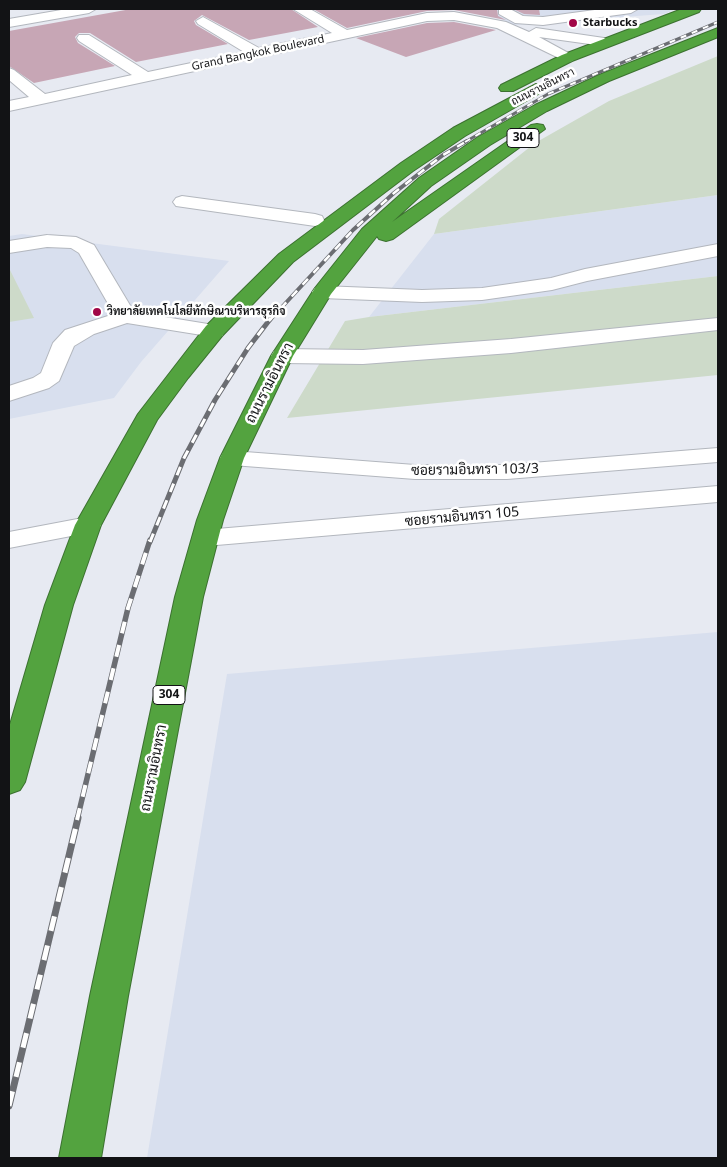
<!DOCTYPE html>
<html>
<head>
<meta charset="utf-8">
<style>
	body { margin:0 }
	#map { position:relative; width:727px; height:1167px; overflow:hidden; background:#e7eaf2; font-family:"Noto Sans",sans-serif }
	canvas { display:block }
	.frame { position:absolute; inset:0; border:10px solid #121315; pointer-events:none }
</style>
</head>
<body>
<div id="map">
<canvas width="727" height="1167"></canvas>
<div class="frame"></div>
</div>
<script>
const ctx = document.querySelector('canvas').getContext('2d');
ctx.lineJoin = 'round';
function fill(path, color) { ctx.fillStyle = color; ctx.fill(path, 'evenodd'); }
const shape = rows => new Path2D(rows.map(r => 'M' + r).join(''));
function strokePath(path, color, width, dash) { ctx.strokeStyle = color; ctx.lineWidth = width; ctx.lineCap = dash ? 'butt' : 'round'; ctx.setLineDash(dash || []); ctx.stroke(path); }
function drawText(font, color, halo, rows, align = 'center') {
  ctx.font = font + ' "Noto Sans",Sarabun,sans-serif'; ctx.lineWidth = 5; ctx.setLineDash([]); ctx.textBaseline = 'middle'; ctx.strokeStyle = halo; ctx.fillStyle = color; for (const [text, x, y, turn = 0] of rows) {
    ctx.save(); ctx.translate(x, y); ctx.rotate((+turn || 0) * Math.PI / 180); ctx.textAlign = isNaN(turn) ? turn : align; if (halo) ctx.strokeText(text, 0, 0); ctx.fillText(text, 0, 0); ctx.restore();
  }
}
fill(shape([
	[483,9,676,9,664,14,512,25],
	[718,195,718,276,369,317,434,234],
	[22,234,229,261,141,362,114,398,9,419,9,236],
	[718,632,718,1158,147,1158,227,674]
]), '#d8dfee');
fill(shape([
	[718,56,718,195,434,234,439,219,535,143,609,101],
	[9,268,34,318,9,322],
	[718,276,718,375,287,418,345,321,369,317]
]), '#cddac9');
fill(shape([
	[131,9,291,9,318,27,249,40,202,15,194,21,196,25,228,44,136,62,90,33,79,33,75,37,78,43,115,66,34,83,9,66,9,31],
	[313,9,497,9,498,16,506,20,454,10,427,11,347,28],
	[513,9,539,9,540,15,524,14],
	[454,22,496,30,406,57,356,38,427,23]
]), '#c7a6b5');
const minor = shape([
	[67,9,96,9,89,13,9,27,9,19,67,9],
	[293,9,310,9,347,30,427,13,454,12,506,22,529,32,536,28,604,38,611,42,604,46,539,37,572,55,574,58,572,61,567,62,497,28,454,20,427,21,9,111,9,101,29,97,9,80,9,68,14,70,45,94,132,75,79,41,77,38,79,35,89,35,148,72,244,52,198,24,196,21,203,17,259,48,332,33,293,9],
	[499,9,510,9,523,16,543,17,602,9,638,9,631,13,543,25,515,23,499,14,499,9],
	[182,196,315,214,322,216,324,220,322,224,315,226,176,206,173,202,176,198,182,196],
	[47,235,76,237,94,245,134,312,214,325,222,326,225,331,222,336,214,337,127,323,94,334,74,346,59,381,49,388,9,401,9,386,33,378,41,373,53,343,65,330,114,314,79,253,71,248,47,247,9,253,9,241,47,235],
	[718,244,718,256,587,281,552,290,482,300,422,302,322,298,315,296,312,292,315,288,322,286,422,290,482,288,551,278,585,269,718,244],
	[718,318,718,330,511,353,363,364,282,363,274,361,271,356,274,351,282,349,363,350,511,339,718,318],
	[718,448,718,462,507,479,415,479,232,465,223,463,220,458,223,453,232,451,415,465,507,465,718,448],
	[718,486,718,502,205,546,196,544,192,538,196,532,205,530,718,486],
	[88,517,97,519,101,525,97,531,9,548,9,532,88,517]
]);
const highway = shape([
	[682,9,701,9,699,12,572,61,513,91,501,91,499,88,501,85,562,55,682,9],
	[718,28,718,37,609,81,547,111,490,145,431,186,392,222,531,125,537,124,543,125,545,129,393,239,386,241,379,239,377,236,331,294,293,356,244,458,223,520,203,597,128,996,101,1158,59,1158,90,996,175,597,197,520,220,458,271,356,315,288,362,229,419,178,478,137,535,105,599,75,718,28],
	[536,84,544,89,542,92,465,136,413,171,293,262,222,336,188,378,157,420,101,525,73,605,25,782,20,790,9,794,9,728,45,605,75,525,138,414,206,326,279,254,401,163,453,128,536,84]
]);
strokePath(minor, '#b3b7be', 2);
strokePath(highway, '#3c7130', 2);
fill(minor, '#fff');
fill(highway, '#53a33f');
const railFar4 = shape([
	[465,142,548,94,718,22]
]);
const railFar3 = shape([
	[270,320,353,230,394,193,443,155,467,141]
]);
const railFar2 = shape([
	[150,542,184,458,215,400,248,348,271,318]
]);
const railFar1 = shape([
	[77,820,128,608,150,540]
]);
const rail = shape([
	[9,1106,78,818]
]);
strokePath(railFar4, '#6b6d72', 3);
strokePath(railFar3, '#6b6d72', 4);
strokePath(railFar2, '#6b6d72', 5);
strokePath(railFar1, '#6b6d72', 5.5);
strokePath(rail, '#6b6d72', 7);
strokePath(railFar4, '#fff', 2, [6]);
strokePath(railFar3, '#fff', 2.5, [8]);
strokePath(railFar2, '#fff', 3, [9]);
strokePath(railFar1, '#fff', 4, [12]);
strokePath(rail, '#fff', 5, [15]);
for (const [x, y, r, color] of [
	[573,23,5,"#a10647"],
	[97,312,5,"#a10647"]
]) { const dot = new Path2D(); dot.arc(x, y, r, 0, 2 * Math.PI); ctx.fillStyle = color; ctx.fill(dot); strokePath(dot, '#fff', 2); }
drawText('bold 11px', '#121315', '#fff', [
	["Starbucks",583,23],
	["วิทยาลัยเทคโนโลยีทักษิณาบริหารธุรกิจ",107,312]
], 'left');
drawText('11px', '#121315', '#fff', [
	["Grand Bangkok Boulevard",258,53,-12],
	["ถนนรามอินทรา",543,87,-27]
]);
for (const [x, y, w] of [
	[523,138,32],
	[169,695,32]
]) { const box = new Path2D(); box.roundRect(x - w / 2, y - 9.5, w, 19, 4); ctx.fillStyle = '#fff'; ctx.fill(box); strokePath(box, '#121315', 1); }
drawText('bold 12px', '#121315', null, [
	["304",523,138],
	["304",169,695]
]);
drawText('14px', '#121315', '#fff', [
	["ถนนรามอินทรา",270,383,-63],
	["ซอยรามอินทรา 103/3",475,470,-1],
	["ซอยรามอินทรา 105",462,517,-5],
	["ถนนรามอินทรา",154,768,-79]
]);
</script>
</body>
</html>
